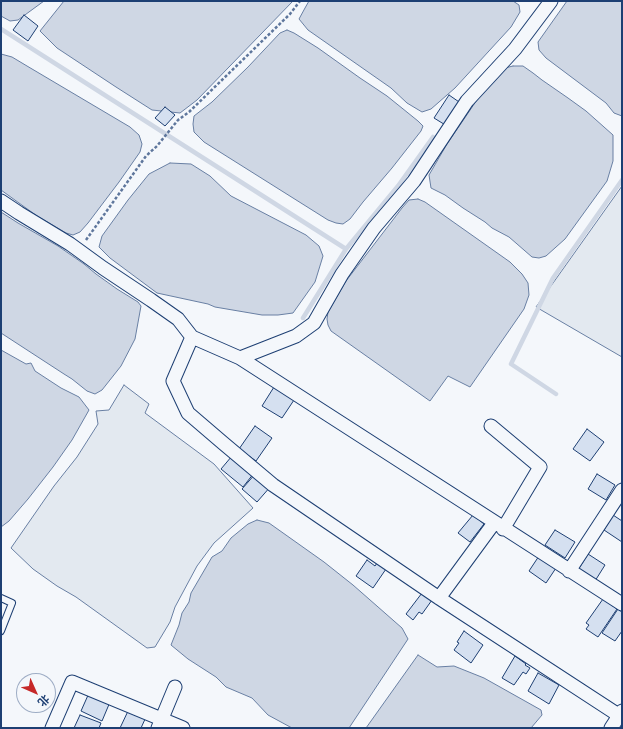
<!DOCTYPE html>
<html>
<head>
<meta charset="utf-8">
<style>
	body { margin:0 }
	#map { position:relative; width:623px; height:729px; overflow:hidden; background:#f4f7fb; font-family:Barlow,"Noto Sans SC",sans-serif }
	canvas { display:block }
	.frame { position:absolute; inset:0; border:2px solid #1d3f73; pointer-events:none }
	.north { position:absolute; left:16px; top:673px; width:40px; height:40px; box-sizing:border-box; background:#f4f7fb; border:1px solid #9eadc5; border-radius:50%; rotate:135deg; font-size:11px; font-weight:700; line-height:16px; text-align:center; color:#1d3f73 }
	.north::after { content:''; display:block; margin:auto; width:14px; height:18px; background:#c62828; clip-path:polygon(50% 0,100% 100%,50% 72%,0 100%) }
</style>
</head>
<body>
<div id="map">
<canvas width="623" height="729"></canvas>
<div class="frame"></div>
<div class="north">北</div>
</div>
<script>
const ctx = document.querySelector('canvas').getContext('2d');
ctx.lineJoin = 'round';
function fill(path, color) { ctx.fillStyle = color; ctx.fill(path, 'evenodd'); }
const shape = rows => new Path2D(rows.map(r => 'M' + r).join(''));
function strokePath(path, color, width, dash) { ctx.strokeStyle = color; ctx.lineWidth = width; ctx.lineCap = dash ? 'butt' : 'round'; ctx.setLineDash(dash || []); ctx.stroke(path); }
const green = shape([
	[622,186,622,357,536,307,622,186],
	[124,385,149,404,145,413,214,464,253,508,214,543,197,566,175,607,170,622,155,647,147,648,76,597,57,586,33,569,11,548,54,486,77,457,98,424,96,411,109,410,124,385]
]);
fill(green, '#e3e9f0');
strokePath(green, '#687fa3', 1);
const water = shape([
	[1,1,44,1,18,20,10,21,1,16,1,1],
	[64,1,293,1,197,100,180,113,152,110,116,87,57,48,40,31,64,1],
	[309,1,513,1,519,5,520,12,511,27,455,88,431,109,422,112,407,103,391,88,308,30,299,19,305,8,309,1],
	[567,1,622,1,622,116,614,113,606,103,546,58,539,50,538,42,567,1],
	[287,30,294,33,318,48,360,78,387,96,418,121,423,126,421,131,392,168,363,202,350,219,343,224,336,223,328,220,204,142,194,132,193,124,194,116,212,102,248,67,280,33,287,30],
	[1,54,12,57,27,66,130,127,139,135,142,144,140,152,119,182,88,223,80,232,73,235,66,233,37,216,1,190,1,54],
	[513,66,523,66,533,73,542,80,568,98,586,111,613,135,613,161,607,181,565,239,546,256,539,258,532,257,509,237,492,228,485,222,463,208,445,195,431,188,429,175,447,144,481,94,505,68,513,66],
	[170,163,191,164,210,176,231,196,306,235,319,246,323,256,315,282,293,313,278,315,262,315,215,307,208,304,157,293,110,258,99,247,102,236,128,200,149,174,170,163],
	[418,199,425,202,510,262,522,274,528,283,529,295,524,309,470,387,448,376,430,401,331,331,328,325,327,319,328,312,346,281,402,208,409,200,418,199],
	[1,212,18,223,58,246,84,264,96,274,117,289,138,302,141,306,135,339,121,366,102,390,95,394,87,391,72,379,64,374,1,333,1,212],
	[1,350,26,364,31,363,35,371,61,388,79,397,89,410,72,440,53,467,28,499,9,521,1,527,1,350],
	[257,520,269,523,324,562,353,585,402,628,408,639,349,728,292,728,268,715,252,698,226,687,216,677,188,659,171,645,179,625,182,613,189,602,191,593,212,557,222,551,231,538,248,524,257,520],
	[418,655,437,667,454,666,484,678,541,710,542,715,531,728,366,728,418,655]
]);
fill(water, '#cfd7e4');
strokePath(water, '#687fa3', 1);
strokePath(shape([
	[1,29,346,249],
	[303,318,346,249,398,186,433,137],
	[556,394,511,364,553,278,622,180]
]), '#cfd7e4', 4.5);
const building = shape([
	[24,15,38,26,28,41,13,30,24,15],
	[449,95,462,104,447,126,434,118,449,95],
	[165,107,175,115,165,126,155,118,165,107],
	[274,387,294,400,282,418,262,406,274,387],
	[255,426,272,438,256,461,239,449,255,426],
	[587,429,604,442,590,461,573,449,587,429],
	[232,456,254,473,243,487,221,469,232,456],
	[256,473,271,486,257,502,242,489,256,473],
	[597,474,615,485,606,500,588,489,597,474],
	[473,515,484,524,470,542,458,533,473,515],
	[613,515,622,521,622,542,604,530,613,515],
	[555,530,575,542,565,558,545,545,555,530],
	[588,554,605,565,595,581,578,570,588,554],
	[539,556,556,568,546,583,529,571,539,556],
	[367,560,375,566,377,563,386,569,373,588,356,576,367,560],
	[422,593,432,600,422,614,419,612,413,620,406,614,422,593],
	[603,599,617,609,598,637,586,629,589,625,586,623,603,599],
	[618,609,622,612,622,631,615,641,602,633,618,609],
	[464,631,483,645,471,663,454,650,459,643,457,642,464,631],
	[515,656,526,664,525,665,530,668,526,674,523,672,514,685,502,678,515,656],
	[538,673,559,685,549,704,528,691,538,673],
	[89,693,110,702,102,721,81,711,89,693],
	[129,709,146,717,141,728,120,728,129,709],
	[80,715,101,723,99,728,74,728,80,715]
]);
fill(building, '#d5e0f0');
strokePath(building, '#1d3f73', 1);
const lane = shape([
	[1,598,12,603,1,631]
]);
const street = shape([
	[1,201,19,213,70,244,103,268,151,300,178,319,192,337,240,358,296,336,314,323,342,274,374,228,414,181,467,101,515,49,551,1],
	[192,337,173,381,188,413,223,443,273,485,439,598,620,716],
	[240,358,622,604],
	[491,426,540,467,503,529],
	[569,571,622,490],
	[439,598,494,523],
	[52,728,72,682,183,728],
	[158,728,175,687],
	[611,728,622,711]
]);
strokePath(lane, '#1d3f73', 8);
strokePath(street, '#1d3f73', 15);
strokePath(shape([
	[86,240,146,156,157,146,178,120,189,112,290,14,300,1]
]), '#5e769c', 2.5, [3, 2]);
strokePath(lane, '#f4f7fb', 6);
strokePath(street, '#f4f7fb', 13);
</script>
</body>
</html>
